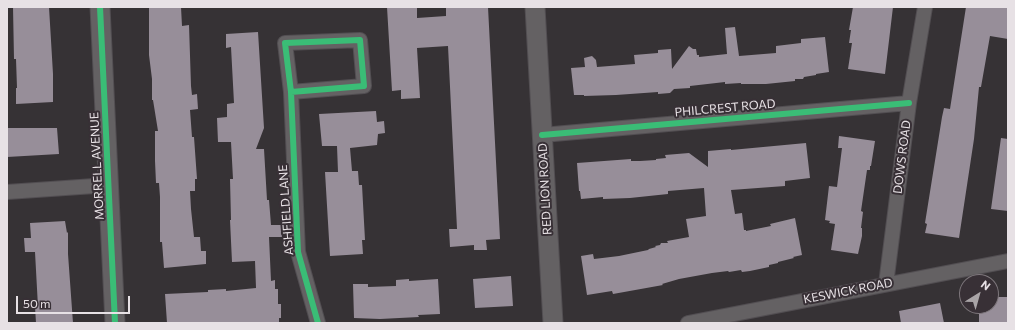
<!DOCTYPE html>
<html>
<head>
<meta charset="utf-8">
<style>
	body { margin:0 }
	#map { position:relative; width:1015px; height:330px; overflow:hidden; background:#363235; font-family:Commissioner,sans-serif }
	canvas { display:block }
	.frame { position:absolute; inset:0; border:8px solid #e7e1e5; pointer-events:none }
	.north { position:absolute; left:959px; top:274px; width:40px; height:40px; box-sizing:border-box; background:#383036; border:1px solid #7e777c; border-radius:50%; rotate:37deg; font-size:11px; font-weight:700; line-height:16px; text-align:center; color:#e7e1e5 }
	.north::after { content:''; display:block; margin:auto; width:14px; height:18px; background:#a9a4a7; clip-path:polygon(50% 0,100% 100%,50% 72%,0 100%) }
	.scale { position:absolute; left:16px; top:296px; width:114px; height:18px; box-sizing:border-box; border:2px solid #e7e1e5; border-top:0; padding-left:5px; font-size:12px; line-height:14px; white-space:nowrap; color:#e7e1e5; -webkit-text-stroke:3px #383036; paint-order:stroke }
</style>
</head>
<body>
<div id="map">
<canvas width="1015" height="330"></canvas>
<div class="frame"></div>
<div class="north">N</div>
<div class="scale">50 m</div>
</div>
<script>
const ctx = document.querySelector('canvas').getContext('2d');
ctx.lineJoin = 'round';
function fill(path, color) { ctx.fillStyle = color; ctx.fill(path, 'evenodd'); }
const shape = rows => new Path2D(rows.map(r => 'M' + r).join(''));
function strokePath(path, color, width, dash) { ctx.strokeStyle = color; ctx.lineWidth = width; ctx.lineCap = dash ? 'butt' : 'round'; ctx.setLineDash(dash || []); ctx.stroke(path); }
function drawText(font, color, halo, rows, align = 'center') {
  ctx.font = font + ' Commissioner,sans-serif'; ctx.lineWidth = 4; ctx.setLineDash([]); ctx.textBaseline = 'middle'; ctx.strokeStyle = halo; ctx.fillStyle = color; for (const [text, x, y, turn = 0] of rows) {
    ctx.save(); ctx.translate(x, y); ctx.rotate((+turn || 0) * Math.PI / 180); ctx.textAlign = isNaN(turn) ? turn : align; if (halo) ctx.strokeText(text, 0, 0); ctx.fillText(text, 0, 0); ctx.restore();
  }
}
fill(shape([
	[13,7,49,7,53,74,53,102,16,104,16,88,17,88,16,59,14,59],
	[149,7,181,7,182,26,189,25,191,86,192,95,197,94,198,109,190,110,192,137,194,137,197,179,195,179,195,191,190,191,191,209,194,237,200,237,201,251,206,251,206,264,164,268,162,242,160,242,160,197,159,183,156,183,155,161,155,131,158,131,153,100,152,100,152,79,149,55],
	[387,7,417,7,417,18,446,16,446,7,488,7,500,239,486,240,487,250,474,250,474,245,450,247,449,229,457,229,448,46,417,48,420,98,401,99,401,90,392,91],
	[853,7,893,7,885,74,848,69,852,43,849,43,851,30,849,30],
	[966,7,1008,7,1008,39,990,36,981,87,979,87,974,139,959,238,925,233,927,224,925,223,942,117,944,108,950,109],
	[735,27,739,56,776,53,776,46,801,43,801,39,825,37,829,72,816,74,816,75,804,77,803,79,795,79,795,81,766,84,741,84,741,83,725,84,725,82,690,86,690,88,674,89,670,93,658,94,658,92,616,95,584,96,584,95,574,95,571,68,585,67,584,58,592,56,596,60,597,67,635,64,634,55,658,53,658,50,671,49,672,69,689,46,693,49,696,49,697,55,699,55,699,57,727,54,725,28],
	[258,32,264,128,256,149,264,149,267,200,269,200,271,225,281,225,282,237,269,237,271,281,275,280,275,289,278,289,278,304,281,304,281,318,279,318,279,323,167,323,165,294,208,292,208,290,226,289,226,291,256,288,255,261,232,262,230,220,231,220,230,179,233,179,231,142,218,142,217,118,227,117,227,104,234,103,231,47,226,48,226,34],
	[376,111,377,122,384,121,385,133,378,134,377,145,350,148,352,171,358,171,359,185,362,185,365,240,362,240,363,254,330,256,325,172,338,172,337,146,322,146,319,114],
	[7,128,57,128,59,154,7,157],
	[839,136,875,141,871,166,870,166,870,170,867,170,861,211,863,212,861,228,862,228,862,236,858,254,831,250,835,224,829,223,830,221,825,220,829,186,837,187,842,148,838,148],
	[1001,138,1008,139,1008,211,991,209],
	[806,143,810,178,785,181,785,186,731,190,735,214,742,213,744,230,746,230,746,231,771,226,770,224,795,218,802,255,793,257,794,258,778,262,778,263,769,265,769,267,750,271,742,272,741,270,729,272,728,271,712,273,679,279,662,284,663,285,613,294,612,291,587,295,581,256,593,254,594,259,619,256,648,250,649,249,656,247,655,246,660,245,661,243,668,243,667,241,689,237,686,219,706,216,704,188,668,191,668,194,630,198,603,199,603,197,581,199,580,191,579,191,577,163,631,159,631,161,640,161,656,160,656,159,666,158,665,155,689,153,708,167,708,151,731,149,731,150],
	[65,221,67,233,68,232,68,254,73,323,36,323,35,307,38,307,35,252,25,252,24,238,31,238,30,223],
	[511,276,513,306,475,308,473,279],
	[409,279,409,281,438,279,440,314,418,315,419,317,380,319,354,318,353,284,368,284,368,287,396,286,396,280],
	[991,297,1008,297,1008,323,979,323,979,306,991,306],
	[940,303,944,323,901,323,899,311]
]), '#978e99');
const street = shape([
	[291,92,364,86,360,40,285,43,291,92,298,252,318,323],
	[542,135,909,103],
	[7,192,109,185],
	[886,284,909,103,925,7],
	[688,323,1008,261]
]);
const secondary = shape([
	[100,7,115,323],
	[535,7,553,323]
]);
strokePath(street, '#524e52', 16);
strokePath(secondary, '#524e52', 21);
strokePath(street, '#646163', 14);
strokePath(secondary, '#646163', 19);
strokePath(shape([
	[100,7,115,323],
	[291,92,364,86,360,40,285,43,291,92,298,252,318,323],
	[542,135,909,103]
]), '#3abd76', 6);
drawText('12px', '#e7e1e5', '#383036', [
	["PHILCREST ROAD",725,108,-5],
	["DOWS ROAD",902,157,-83],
	["MORRELL AVENUE",97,166,-93],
	["RED LION ROAD",545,189,-93],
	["ASHFIELD LANE",286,210,-94],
	["KESWICK ROAD",848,291,-11]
]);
</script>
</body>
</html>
